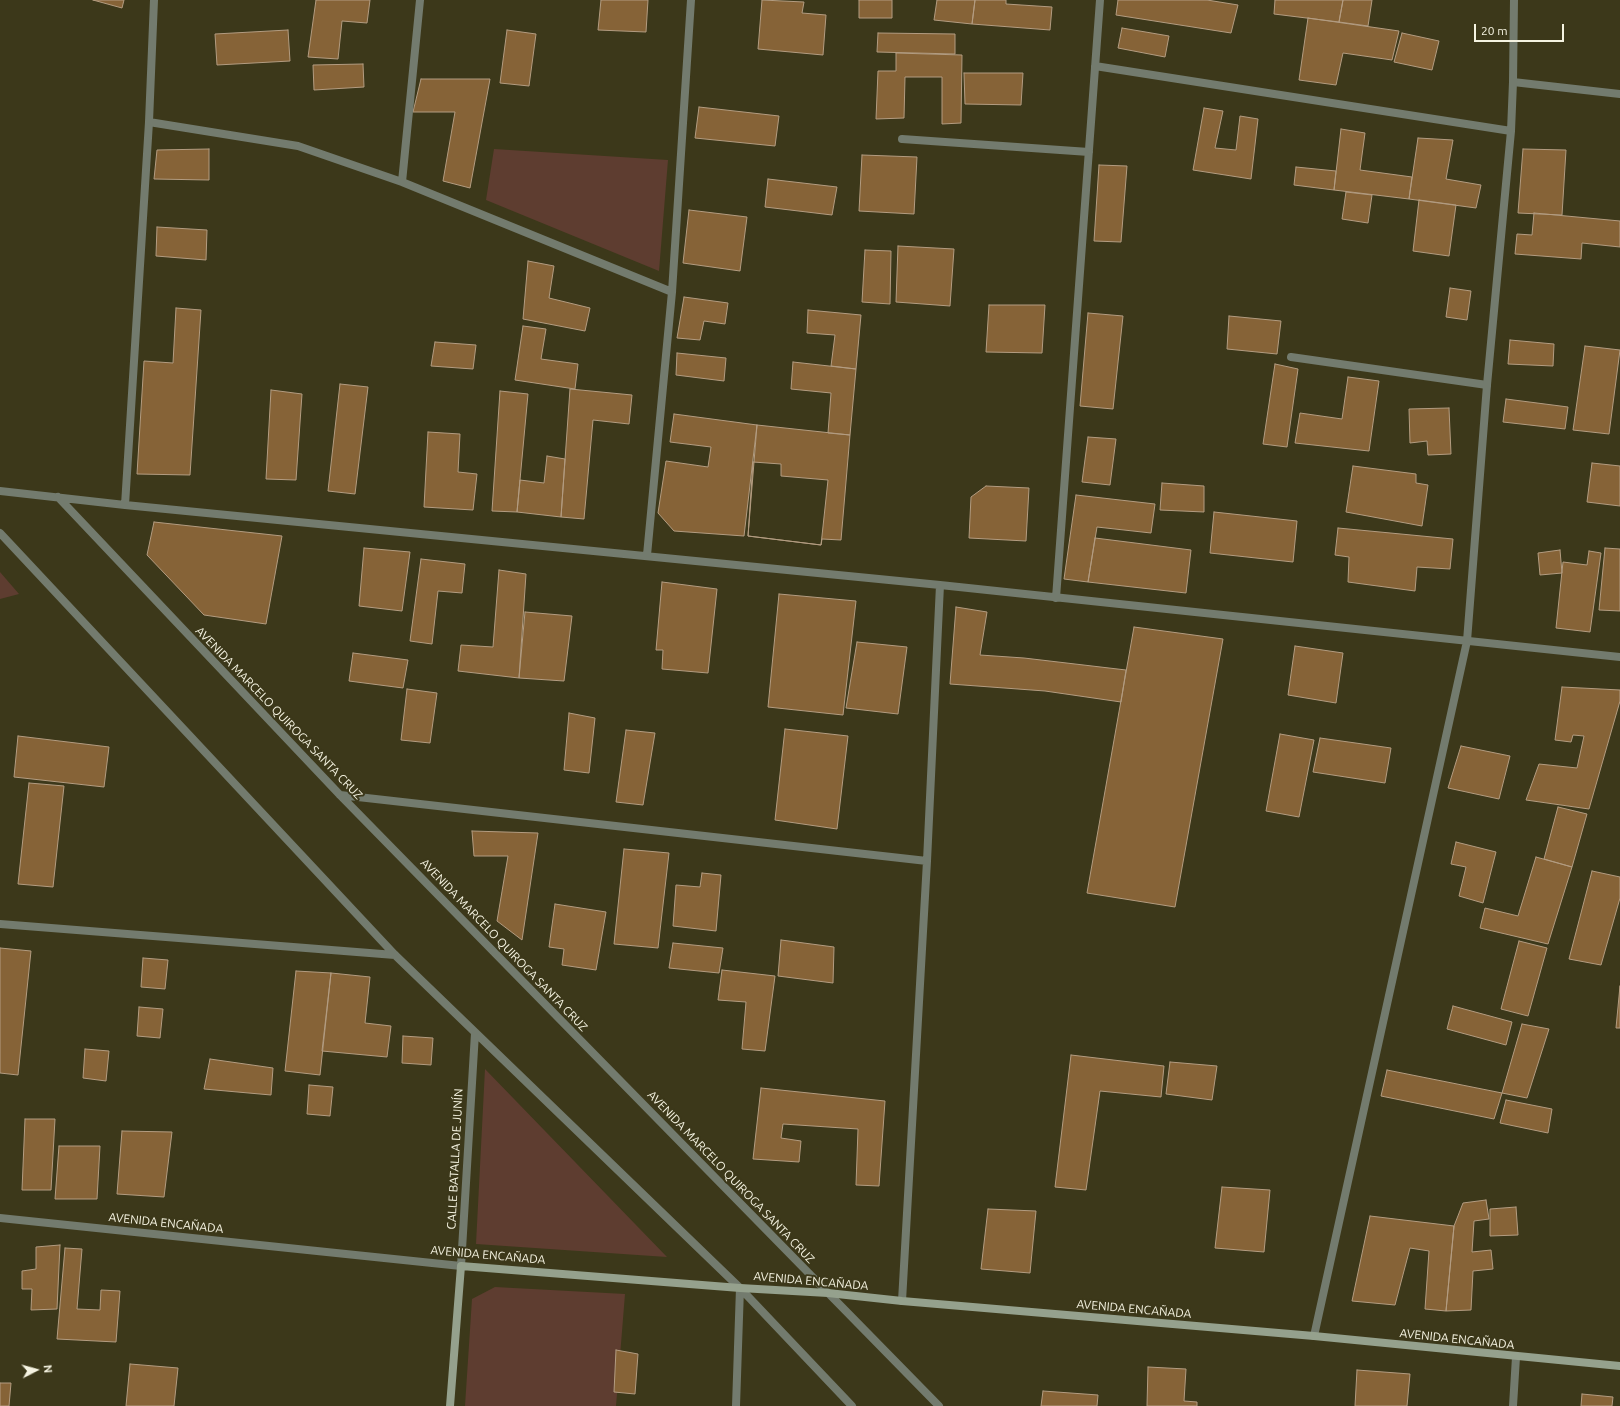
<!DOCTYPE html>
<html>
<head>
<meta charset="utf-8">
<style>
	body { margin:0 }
	#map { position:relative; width:1620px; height:1406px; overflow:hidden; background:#3c381a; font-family:Ubuntu,sans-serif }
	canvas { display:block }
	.north { position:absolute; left:16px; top:1350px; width:40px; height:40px; -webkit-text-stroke:3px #3c381a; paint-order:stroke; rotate:84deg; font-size:11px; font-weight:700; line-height:16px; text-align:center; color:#f5f3e1 }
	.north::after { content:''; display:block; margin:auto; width:14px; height:18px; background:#f5f3e1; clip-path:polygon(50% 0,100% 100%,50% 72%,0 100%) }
	.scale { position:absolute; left:1474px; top:24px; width:90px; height:18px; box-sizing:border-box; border:2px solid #f5f3e1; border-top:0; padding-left:5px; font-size:12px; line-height:14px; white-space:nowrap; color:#f5f3e1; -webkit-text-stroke:3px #3c381a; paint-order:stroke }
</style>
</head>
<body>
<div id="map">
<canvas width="1620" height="1406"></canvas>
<div class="north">N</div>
<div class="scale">20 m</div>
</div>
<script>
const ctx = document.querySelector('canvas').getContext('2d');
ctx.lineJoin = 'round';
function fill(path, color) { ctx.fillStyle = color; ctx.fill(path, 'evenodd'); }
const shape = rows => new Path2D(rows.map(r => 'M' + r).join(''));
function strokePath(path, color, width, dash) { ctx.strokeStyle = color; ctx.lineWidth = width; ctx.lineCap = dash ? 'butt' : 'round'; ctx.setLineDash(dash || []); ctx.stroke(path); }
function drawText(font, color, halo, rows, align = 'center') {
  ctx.font = font + ' Ubuntu,sans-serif'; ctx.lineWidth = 4; ctx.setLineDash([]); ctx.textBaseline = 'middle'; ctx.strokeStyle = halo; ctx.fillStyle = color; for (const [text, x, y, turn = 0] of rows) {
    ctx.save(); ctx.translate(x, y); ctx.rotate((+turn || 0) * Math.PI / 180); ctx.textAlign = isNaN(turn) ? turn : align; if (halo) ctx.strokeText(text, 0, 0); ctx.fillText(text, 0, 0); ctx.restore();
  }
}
fill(shape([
	[494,149,668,160,659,271,486,200],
	[0,572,19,594,0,599],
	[485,1069,667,1257,476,1244],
	[495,1287,625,1294,616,1406,465,1406,472,1299]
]), '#5e3d30');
const building = shape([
	[93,0,124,0,122,8,93,0],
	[316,0,370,0,367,23,342,21,338,59,308,57,316,0],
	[601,0,648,0,646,32,598,30,601,0],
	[762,0,804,2,802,13,826,15,823,55,758,49,762,0],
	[859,0,892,0,892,18,859,18,859,0],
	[937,0,975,0,972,24,934,20,937,0],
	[975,0,1006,0,1006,4,1052,7,1050,30,972,24,975,0],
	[1118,0,1207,0,1238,5,1231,33,1116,15,1118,0],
	[1275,0,1343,0,1339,22,1274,14,1275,0],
	[1343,0,1372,0,1368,26,1339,22,1343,0],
	[1308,18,1399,31,1392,60,1343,53,1336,85,1299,80,1308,18],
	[1122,28,1169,36,1165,57,1118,48,1122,28],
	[288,30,290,61,217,65,215,34,288,30],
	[507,30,536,34,529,86,500,83,507,30],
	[878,33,955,34,955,54,877,52,878,33],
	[1402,33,1439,41,1432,70,1394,62,1402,33],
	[896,53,962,55,961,123,942,124,942,77,905,77,904,118,876,119,878,71,896,71,896,53],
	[363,64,364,87,314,90,313,65,363,64],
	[964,73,1023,73,1021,105,965,104,964,73],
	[421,79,490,79,470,188,443,181,455,112,413,112,421,79],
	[699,107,779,116,775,146,695,138,699,107],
	[1204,108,1223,111,1215,148,1236,150,1240,116,1258,119,1251,179,1193,170,1204,108],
	[1341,129,1365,133,1360,170,1412,177,1409,199,1334,190,1341,129],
	[1418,138,1453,140,1446,179,1481,185,1476,208,1409,199,1418,138],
	[209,149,209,180,154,179,157,150,209,149],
	[1523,149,1566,150,1562,215,1518,213,1523,149],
	[862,155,917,157,914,214,859,211,862,155],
	[1099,165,1127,166,1121,242,1094,241,1099,165],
	[1296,167,1336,171,1334,190,1294,185,1296,167],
	[768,179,837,187,832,215,765,207,768,179],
	[1346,192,1372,195,1368,223,1342,219,1346,192],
	[1419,200,1456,205,1449,256,1413,251,1419,200],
	[689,210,747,217,740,271,683,263,689,210],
	[1534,213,1620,221,1620,247,1582,243,1581,259,1515,254,1517,234,1532,235,1534,213],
	[157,227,207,230,206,260,156,256,157,227],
	[898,246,954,249,950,306,896,302,898,246],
	[865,250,891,251,890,304,862,302,865,250],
	[528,261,554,266,549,298,590,308,585,331,523,319,528,261],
	[1450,288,1471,291,1467,320,1446,317,1450,288],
	[684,297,728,303,725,324,704,321,700,340,677,338,684,297],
	[989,305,1045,305,1042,353,986,352,989,305],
	[176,308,201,310,190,475,137,474,144,361,173,363,176,308],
	[808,310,861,315,856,369,831,366,835,335,807,333,808,310],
	[1088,313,1123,316,1113,409,1080,406,1088,313],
	[1229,316,1281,321,1277,354,1227,349,1229,316],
	[523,326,546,329,541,359,578,364,575,389,515,380,523,326],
	[1510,340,1554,344,1553,366,1508,364,1510,340],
	[435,342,476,345,473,369,431,366,435,342],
	[1585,346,1620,350,1609,434,1573,430,1585,346],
	[677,353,726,358,724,381,676,375,677,353],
	[793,362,856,369,850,435,828,433,831,393,791,389,793,362],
	[1275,364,1298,369,1287,447,1263,444,1275,364],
	[1348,377,1379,381,1369,451,1295,443,1300,413,1342,419,1348,377],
	[340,384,368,387,355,494,328,491,340,384],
	[570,389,632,395,629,424,593,420,584,519,561,517,570,389],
	[271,390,302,394,296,480,266,479,271,390],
	[500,391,528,394,517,512,492,511,500,391],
	[1506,399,1568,407,1565,429,1503,422,1506,399],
	[1449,408,1451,454,1428,455,1427,441,1410,443,1409,409,1449,408],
	[674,414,757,425,744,536,674,531,658,513,666,461,708,467,711,447,670,442,674,414],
	[757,425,850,435,841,540,822,539,821,545,748,536,757,425],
	[428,432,460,434,458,472,477,474,473,510,424,507,428,432],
	[1088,437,1116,439,1110,485,1082,482,1088,437],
	[547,456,565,459,561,517,517,512,520,480,544,483,547,456],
	[753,462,781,464,781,476,828,480,821,545,748,536,753,462],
	[1592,463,1620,466,1620,506,1587,502,1592,463],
	[1353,466,1416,474,1416,483,1428,485,1422,526,1346,512,1353,466],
	[1162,483,1204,486,1204,512,1160,510,1162,483],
	[986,486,1029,488,1026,541,969,538,971,497,986,486],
	[1076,495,1155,504,1151,533,1097,527,1088,582,1064,579,1076,495],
	[1214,512,1297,521,1293,562,1210,553,1214,512],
	[154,522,282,536,266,624,204,615,147,555,154,522],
	[1338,528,1453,539,1450,569,1417,567,1415,591,1348,582,1349,557,1335,555,1338,528],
	[1095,538,1191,550,1186,593,1088,582,1095,538],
	[364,548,410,552,402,611,359,606,364,548],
	[1605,548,1620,549,1620,611,1599,610,1605,548],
	[1560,550,1562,573,1540,575,1538,553,1560,550],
	[1589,551,1601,553,1590,632,1556,628,1563,562,1587,565,1589,551],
	[421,559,465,564,462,593,438,591,432,644,410,641,421,559],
	[499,570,526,574,519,678,458,671,461,645,493,647,499,570],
	[662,582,717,589,708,673,662,669,663,650,656,650,662,582],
	[779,594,856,601,843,715,768,707,779,594],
	[956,607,987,612,980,655,1024,658,1126,670,1121,702,1045,691,950,684,956,607],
	[525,612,572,616,564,681,519,678,525,612],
	[1134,627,1223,639,1175,907,1087,893,1134,627],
	[857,642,907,647,898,714,846,708,857,642],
	[1295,646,1343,653,1336,703,1288,695,1295,646],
	[353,653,408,660,403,688,349,681,353,653],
	[1562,687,1620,690,1620,701,1589,809,1526,800,1539,764,1577,768,1584,736,1573,735,1571,742,1555,740,1562,687],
	[407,689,437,693,430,743,401,740,407,689],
	[569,713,595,718,589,773,564,770,569,713],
	[785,729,848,736,837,829,775,820,785,729],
	[626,730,655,733,643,805,616,802,626,730],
	[1280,734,1314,740,1299,817,1266,811,1280,734],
	[18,736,109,747,104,787,14,777,18,736],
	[1320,738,1391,748,1385,783,1313,772,1320,738],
	[1461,746,1510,756,1499,799,1448,788,1461,746],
	[29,783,64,786,53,887,18,884,29,783],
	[1558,807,1587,814,1572,867,1544,859,1558,807],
	[472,831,538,833,522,940,497,921,508,856,474,856,472,831],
	[1456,842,1496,852,1483,903,1459,896,1466,867,1451,864,1456,842],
	[624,849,669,853,658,948,614,944,624,849],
	[1536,857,1572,867,1548,944,1480,928,1485,908,1518,916,1536,857],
	[1592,871,1620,877,1620,898,1601,965,1569,959,1592,871],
	[702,873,721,875,716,931,673,926,676,885,700,887,702,873],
	[555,904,606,912,596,970,562,965,564,949,549,947,555,904],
	[781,940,834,947,833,983,778,976,781,940],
	[1519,941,1547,948,1528,1016,1501,1009,1519,941],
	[673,943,723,948,719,973,669,968,673,943],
	[0,948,31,951,18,1075,0,1073,0,948],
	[143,958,168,960,165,989,141,987,143,958],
	[722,970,775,976,765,1051,742,1049,746,1002,718,1000,722,970],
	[296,971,331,973,320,1075,285,1071,296,971],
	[331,973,370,977,365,1023,391,1026,387,1057,322,1051,331,973],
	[1620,986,1620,1028,1616,1028,1620,986],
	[1453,1006,1512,1022,1506,1045,1447,1029,1453,1006],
	[139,1007,163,1009,160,1038,137,1036,139,1007],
	[1522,1024,1549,1029,1527,1098,1502,1093,1522,1024],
	[403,1036,433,1038,431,1065,402,1063,403,1036],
	[85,1049,109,1051,106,1081,83,1078,85,1049],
	[1071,1055,1164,1066,1161,1097,1100,1091,1086,1190,1055,1187,1071,1055],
	[210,1059,273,1068,271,1095,204,1089,210,1059],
	[1170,1062,1217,1066,1212,1100,1166,1094,1170,1062],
	[1387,1070,1502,1093,1494,1119,1381,1096,1387,1070],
	[309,1085,333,1087,330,1116,307,1114,309,1085],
	[761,1088,885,1101,879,1186,856,1185,858,1129,783,1124,781,1138,801,1141,799,1162,753,1159,761,1088],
	[1506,1100,1552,1109,1548,1133,1500,1123,1506,1100],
	[25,1119,55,1119,51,1190,22,1190,25,1119],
	[122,1131,172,1132,164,1197,117,1194,122,1131],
	[59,1146,100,1146,97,1199,55,1199,59,1146],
	[1222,1187,1270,1190,1264,1252,1215,1248,1222,1187],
	[1486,1200,1489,1219,1474,1221,1472,1252,1491,1250,1493,1269,1473,1271,1471,1310,1446,1311,1454,1226,1463,1203,1486,1200],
	[1516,1207,1518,1235,1490,1236,1490,1209,1516,1207],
	[988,1209,1036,1211,1030,1273,981,1269,988,1209],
	[1370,1216,1454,1226,1446,1311,1425,1309,1429,1251,1410,1248,1395,1305,1352,1301,1370,1216],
	[60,1245,57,1309,31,1310,32,1289,22,1289,22,1271,36,1269,36,1247,60,1245],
	[65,1248,82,1249,77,1309,100,1310,101,1290,120,1291,116,1342,57,1339,65,1248],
	[616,1350,638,1354,635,1394,614,1392,616,1350],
	[130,1364,178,1368,174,1406,126,1406,130,1364],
	[1148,1367,1186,1369,1184,1401,1197,1402,1197,1406,1147,1406,1148,1367],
	[1357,1370,1410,1374,1407,1406,1355,1406,1357,1370],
	[0,1383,11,1383,9,1406,0,1406,0,1383],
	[1043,1391,1098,1395,1097,1406,1041,1406,1043,1391],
	[1582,1394,1613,1397,1612,1406,1581,1406,1582,1394]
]);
fill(building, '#866337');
strokePath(building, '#b39c81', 1);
strokePath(shape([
	[1513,82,1620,94],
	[1291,357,1487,385]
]), '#737b6e', 8);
strokePath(shape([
	[1095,66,1511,131],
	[149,122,298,146,402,182,672,292],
	[902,139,1089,152],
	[402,182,420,0],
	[0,491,125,505,940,585,1620,657],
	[58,497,340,795,939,1406],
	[125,505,149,122,154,0],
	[0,533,395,955,740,1288,852,1406],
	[647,555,672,292,691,0],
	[1056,598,1100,0],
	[340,795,927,861],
	[0,924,395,955],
	[0,1218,461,1266,475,1033],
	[902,1301,927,861,940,585],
	[1314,1336,1467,641,1487,385,1511,131,1513,82,1514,0],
	[736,1406,740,1288],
	[1513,1406,1516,1357]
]), '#737b6e', 8);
strokePath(shape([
	[450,1406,461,1266,740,1288,828,1293,902,1301,1314,1336,1620,1366]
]), '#95a18d', 8);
drawText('12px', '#f5f3e1', '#3c381a', [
	["AVENIDA MARCELO QUIROGA SANTA CRUZ",279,713,46],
	["AVENIDA MARCELO QUIROGA SANTA CRUZ",504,945,46],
	["CALLE BATALLA DE JUNÍN",455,1159,-87],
	["AVENIDA MARCELO QUIROGA SANTA CRUZ",731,1177,46],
	["AVENIDA ENCAÑADA",166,1223,6],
	["AVENIDA ENCAÑADA",488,1255,5],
	["AVENIDA ENCAÑADA",811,1281,5],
	["AVENIDA ENCAÑADA",1134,1309,5],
	["AVENIDA ENCAÑADA",1457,1339,6]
]);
</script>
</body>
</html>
